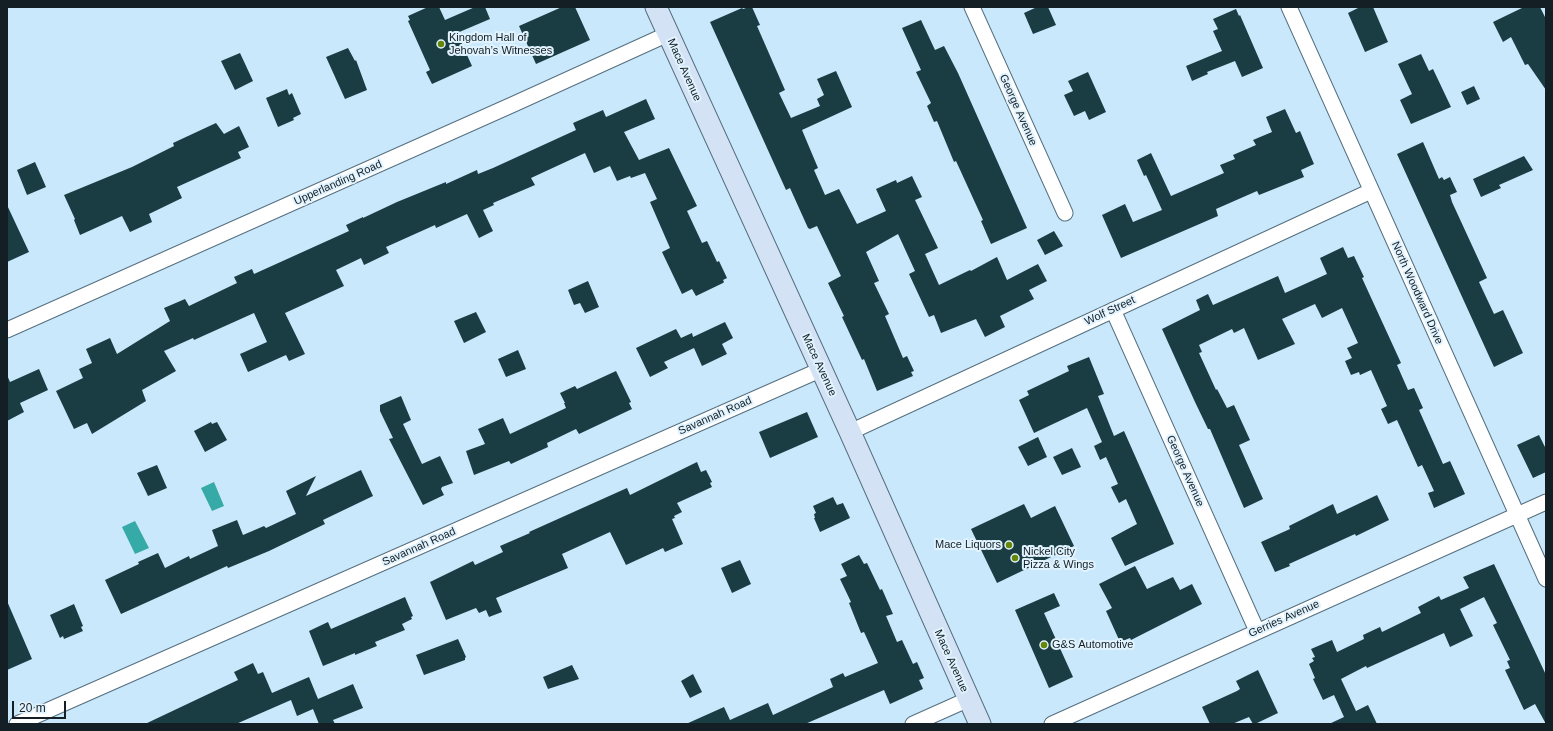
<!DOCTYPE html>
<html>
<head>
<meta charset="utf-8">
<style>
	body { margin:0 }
	#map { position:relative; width:1553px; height:731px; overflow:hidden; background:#cae8fb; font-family:Arial,sans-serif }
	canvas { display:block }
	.frame { position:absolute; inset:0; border:8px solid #141f25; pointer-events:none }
	.scale { position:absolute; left:12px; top:701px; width:54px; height:18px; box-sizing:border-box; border:2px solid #141f25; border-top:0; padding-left:5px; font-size:12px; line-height:14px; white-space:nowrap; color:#141f25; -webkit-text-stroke:3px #e1f3fe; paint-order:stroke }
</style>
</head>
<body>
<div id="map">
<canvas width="1553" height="731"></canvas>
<div class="frame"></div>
<div class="scale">20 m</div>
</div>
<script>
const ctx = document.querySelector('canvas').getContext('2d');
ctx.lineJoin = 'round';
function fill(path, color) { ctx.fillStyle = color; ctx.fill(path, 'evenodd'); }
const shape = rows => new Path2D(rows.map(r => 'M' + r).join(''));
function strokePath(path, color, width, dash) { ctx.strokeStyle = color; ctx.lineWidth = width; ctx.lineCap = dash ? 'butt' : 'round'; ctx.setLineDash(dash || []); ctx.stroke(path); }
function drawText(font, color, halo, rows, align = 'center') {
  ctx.font = font + ' Arial,sans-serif'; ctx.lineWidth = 4; ctx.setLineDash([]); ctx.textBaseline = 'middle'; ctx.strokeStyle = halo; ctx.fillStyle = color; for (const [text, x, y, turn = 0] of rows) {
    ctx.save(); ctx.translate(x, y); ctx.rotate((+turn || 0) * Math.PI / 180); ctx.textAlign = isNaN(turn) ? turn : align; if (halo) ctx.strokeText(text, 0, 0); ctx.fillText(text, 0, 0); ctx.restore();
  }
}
fill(shape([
	[214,482,224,506,212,511,201,488],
	[135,521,149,548,135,554,122,527]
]), '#35aaa6');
fill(shape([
	[428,7,439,7,445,20,475,7,485,7,490,19,457,33,472,66,432,84,426,72,430,70,408,21,410,20,408,16],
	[562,7,575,7,590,40,536,64,519,26],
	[749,7,752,7,760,25,757,26,785,90,779,93,791,118,820,106,817,99,824,95,817,79,836,71,852,107,802,130,818,168,814,170,825,195,839,189,857,224,886,211,876,189,896,180,897,183,912,176,922,197,915,200,938,248,925,254,939,285,970,270,971,271,997,257,1007,280,1038,264,1047,281,1029,290,1034,299,1000,316,1005,327,985,337,976,319,941,333,934,315,929,317,909,274,915,271,898,234,866,252,879,281,874,283,889,314,885,316,903,358,907,356,914,371,911,372,913,376,877,391,864,359,862,360,842,317,844,316,828,283,841,276,817,226,810,229,808,228,790,188,786,190,710,22,742,8,743,9],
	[1037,7,1048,7,1056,25,1033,34,1024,13],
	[1360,7,1373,7,1388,42,1365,52,1348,13],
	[1524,7,1540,7,1546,19,1546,90,1528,64,1525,65,1511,37,1503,42,1493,22],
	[1236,9,1239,16,1240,15,1263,68,1242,77,1235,61,1207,72,1208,74,1192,81,1186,66,1222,51,1213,31,1218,29,1213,19],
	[921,20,935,50,944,46,958,73,1027,228,991,244,981,221,983,220,956,161,954,162,937,121,934,122,927,106,931,103,916,72,921,70,902,28],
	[348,48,355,61,356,60,367,90,345,99,326,57],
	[240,53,253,81,235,90,221,61],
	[1421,54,1429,71,1433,69,1451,107,1411,124,1400,100,1412,94,1398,64],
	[1088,72,1106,112,1089,120,1085,111,1074,116,1064,95,1073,91,1068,81],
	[1474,86,1480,99,1467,105,1461,92],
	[287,89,289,95,292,93,301,114,293,118,294,120,278,127,266,98],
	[646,99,655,119,624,132,639,160,669,148,697,206,687,211,702,243,707,241,717,262,719,261,727,278,723,280,724,282,723,283,696,296,692,289,682,294,662,252,670,248,650,202,657,199,645,173,631,178,630,176,617,181,610,166,594,173,585,153,531,178,535,185,493,203,494,205,483,210,493,231,479,238,467,214,436,228,435,225,386,247,389,253,364,265,361,258,336,270,344,286,285,313,305,354,289,361,286,355,248,372,240,354,267,342,254,313,194,340,193,338,164,351,176,371,142,390,146,401,92,434,87,423,74,429,56,391,83,378,79,369,92,363,86,349,110,338,117,354,170,321,164,308,185,299,189,306,237,283,234,277,252,269,254,274,349,231,346,225,363,217,363,218,397,202,446,182,446,184,477,170,478,174,493,168,576,130,573,123,603,110,606,117],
	[1285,109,1296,133,1300,131,1314,164,1301,170,1304,177,1259,195,1257,191,1216,209,1218,216,1121,258,1102,215,1125,204,1133,222,1162,210,1146,175,1144,176,1137,160,1151,153,1171,196,1224,173,1220,165,1235,159,1233,155,1256,145,1253,140,1272,132,1266,117],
	[216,123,224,134,239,126,249,147,238,152,241,158,177,187,182,198,149,214,152,222,130,232,122,216,80,235,74,220,75,219,64,195,132,167,174,146,173,143],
	[1423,142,1439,179,1442,177,1444,180,1450,177,1457,192,1450,195,1452,202,1487,278,1479,282,1494,314,1503,310,1523,353,1494,367,1397,154],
	[1524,156,1533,170,1499,185,1501,188,1481,197,1473,179],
	[35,162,46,187,27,195,17,170],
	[7,205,29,252,7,262],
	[1054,231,1063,246,1045,255,1037,240],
	[1343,247,1348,258,1354,256,1364,277,1362,278,1401,363,1397,365,1408,390,1414,388,1423,408,1419,410,1443,464,1450,461,1465,494,1434,508,1428,493,1434,491,1422,465,1418,467,1397,420,1388,424,1381,409,1387,406,1371,370,1360,375,1359,372,1351,375,1345,361,1352,358,1347,348,1358,343,1342,308,1322,318,1315,304,1282,319,1295,344,1258,360,1244,328,1234,333,1232,329,1199,345,1202,352,1199,353,1216,390,1217,389,1227,408,1234,405,1250,440,1239,445,1263,499,1244,508,1210,429,1208,429,1195,402,1162,329,1200,310,1196,300,1208,294,1213,305,1278,276,1285,293,1327,274,1320,258],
	[588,281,599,307,585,313,580,303,574,305,568,290],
	[476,312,486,332,464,343,454,321],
	[725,322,733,338,722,344,727,354,702,366,694,348,664,362,668,368,650,377,636,348,676,329,681,338,692,333,693,337],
	[518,350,526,369,506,377,498,359],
	[1089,357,1104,394,1098,396,1114,436,1124,431,1174,544,1125,566,1111,538,1137,524,1126,499,1119,503,1111,487,1118,484,1106,457,1100,460,1094,446,1102,442,1087,408,1034,433,1019,400,1029,395,1027,391,1069,371,1067,366],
	[39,369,48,390,20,403,24,412,7,421,7,375,10,382],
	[616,371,631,402,629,403,632,409,579,434,576,429,547,443,548,447,511,464,509,461,474,475,466,451,485,444,478,429,503,418,510,434,566,408,564,403,565,403,560,393,575,386,577,389],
	[401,396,411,420,403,424,422,464,440,456,453,483,442,487,441,489,444,495,423,505,389,439,393,438,380,411,380,405],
	[807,412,818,437,770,458,759,432],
	[211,422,212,424,217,422,227,440,205,452,194,431],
	[1539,435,1546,449,1546,472,1533,478,1517,445],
	[1038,437,1047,457,1028,466,1018,447],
	[1072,448,1081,467,1062,475,1053,457],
	[697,462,701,472,706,470,712,482,710,483,712,487,677,503,682,512,674,516,675,518,672,519,683,544,665,552,663,548,626,565,610,532,562,554,568,568,496,598,502,612,489,617,486,610,479,613,476,608,446,620,430,582,473,561,475,565,503,552,500,546,530,533,529,532,627,488,630,495],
	[157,465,167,488,148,496,137,473],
	[361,470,373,496,323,520,325,524,269,551,228,568,227,566,121,614,105,580,139,564,138,562,158,553,165,568,189,556,190,559,218,546,212,530,237,520,243,535,264,526,266,528,296,514,286,491,316,476,306,496],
	[1377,495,1389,520,1356,536,1355,534,1289,564,1290,566,1275,572,1261,542,1290,529,1289,526,1333,504,1337,514],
	[833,497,837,505,843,503,850,518,820,532,814,518,815,518,814,514,816,513,813,506],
	[1024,504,1031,518,1055,506,1074,546,997,583,971,529],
	[859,555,864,564,867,563,880,590,882,589,893,614,886,616,897,642,902,640,913,664,917,662,924,678,919,680,923,689,890,704,884,690,805,724,686,724,724,707,730,720,768,703,773,715,833,687,830,679,843,673,845,677,878,663,864,632,861,633,849,603,851,602,840,579,847,576,841,564],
	[740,560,751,584,732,593,721,568],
	[1494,564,1546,675,1546,724,1535,704,1524,710,1505,670,1510,668,1507,661,1510,660,1493,625,1497,623,1484,597,1460,609,1473,636,1450,647,1444,633,1367,668,1366,666,1341,679,1356,711,1368,705,1377,724,1329,724,1344,717,1334,695,1323,700,1313,679,1315,678,1309,664,1314,661,1312,658,1315,657,1311,649,1332,640,1337,652,1364,639,1363,635,1380,627,1382,632,1421,613,1418,607,1439,596,1441,600,1469,588,1463,577],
	[1135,566,1147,589,1173,577,1180,590,1192,584,1202,604,1131,640,1130,638,1120,642,1106,611,1112,608,1099,584],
	[1054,593,1060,606,1044,613,1073,677,1049,688,1015,610],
	[405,597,413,616,411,617,412,619,402,624,405,630,375,642,377,646,355,655,355,653,323,666,309,631,328,622,331,629],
	[7,601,32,659,7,670],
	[74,604,83,626,81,627,83,631,64,639,63,636,60,638,50,615],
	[458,639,466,657,465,658,465,660,424,675,416,655],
	[253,663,258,674,263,672,272,693,309,677,318,699,353,684,363,708,333,720,335,724,319,724,313,709,297,716,291,700,236,724,145,724,238,680,234,672],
	[572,665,579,679,548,689,543,677],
	[1258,670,1278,713,1255,724,1253,724,1249,717,1232,724,1210,724,1202,707,1237,691,1240,689,1236,681],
	[693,674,702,692,690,698,681,681]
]), '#1a3c43');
const minor = shape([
	[972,7,1065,213],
	[1289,7,1546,579],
	[1113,310,1257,631],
	[7,330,514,104,668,34],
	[850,432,1371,191],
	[17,724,820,370],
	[913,724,969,699],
	[1052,724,1546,502]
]);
const secondary = shape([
	[656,7,850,432,980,724]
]);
strokePath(minor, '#546f7f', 17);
strokePath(secondary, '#546f7f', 23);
strokePath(minor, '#fff', 15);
strokePath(secondary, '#d4e2f6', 21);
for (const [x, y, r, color] of [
	[441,44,4,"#65880b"],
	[1009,545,4,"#65880b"],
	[1015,558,4,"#65880b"],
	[1044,645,4,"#65880b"]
]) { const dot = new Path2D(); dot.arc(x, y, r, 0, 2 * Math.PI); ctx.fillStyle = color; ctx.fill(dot); strokePath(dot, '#e1f3fe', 1.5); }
drawText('11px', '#141f25', '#e1f3fe', [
	["Kingdom Hall of",449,38],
	["Jehovah’s Witnesses",449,51],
	["Mace Liquors",1001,545,"right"],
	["Nickel City",1023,552],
	["Pizza & Wings",1023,565],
	["G&S Automotive",1052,645]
], 'left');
drawText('11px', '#141f25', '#e1f3fe', [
	["Mace Avenue",684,70,66],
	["George Avenue",1018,110,66],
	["Upperlanding Road",338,183,-24],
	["North Woodward Drive",1417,293,66],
	["Wolf Street",1110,311,-25],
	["Mace Avenue",819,365,65],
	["Savannah Road",715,416,-24],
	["George Avenue",1185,471,66],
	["Savannah Road",419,547,-24],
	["Gerries Avenue",1284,619,-24],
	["Mace Avenue",951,661,66]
]);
</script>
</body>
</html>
